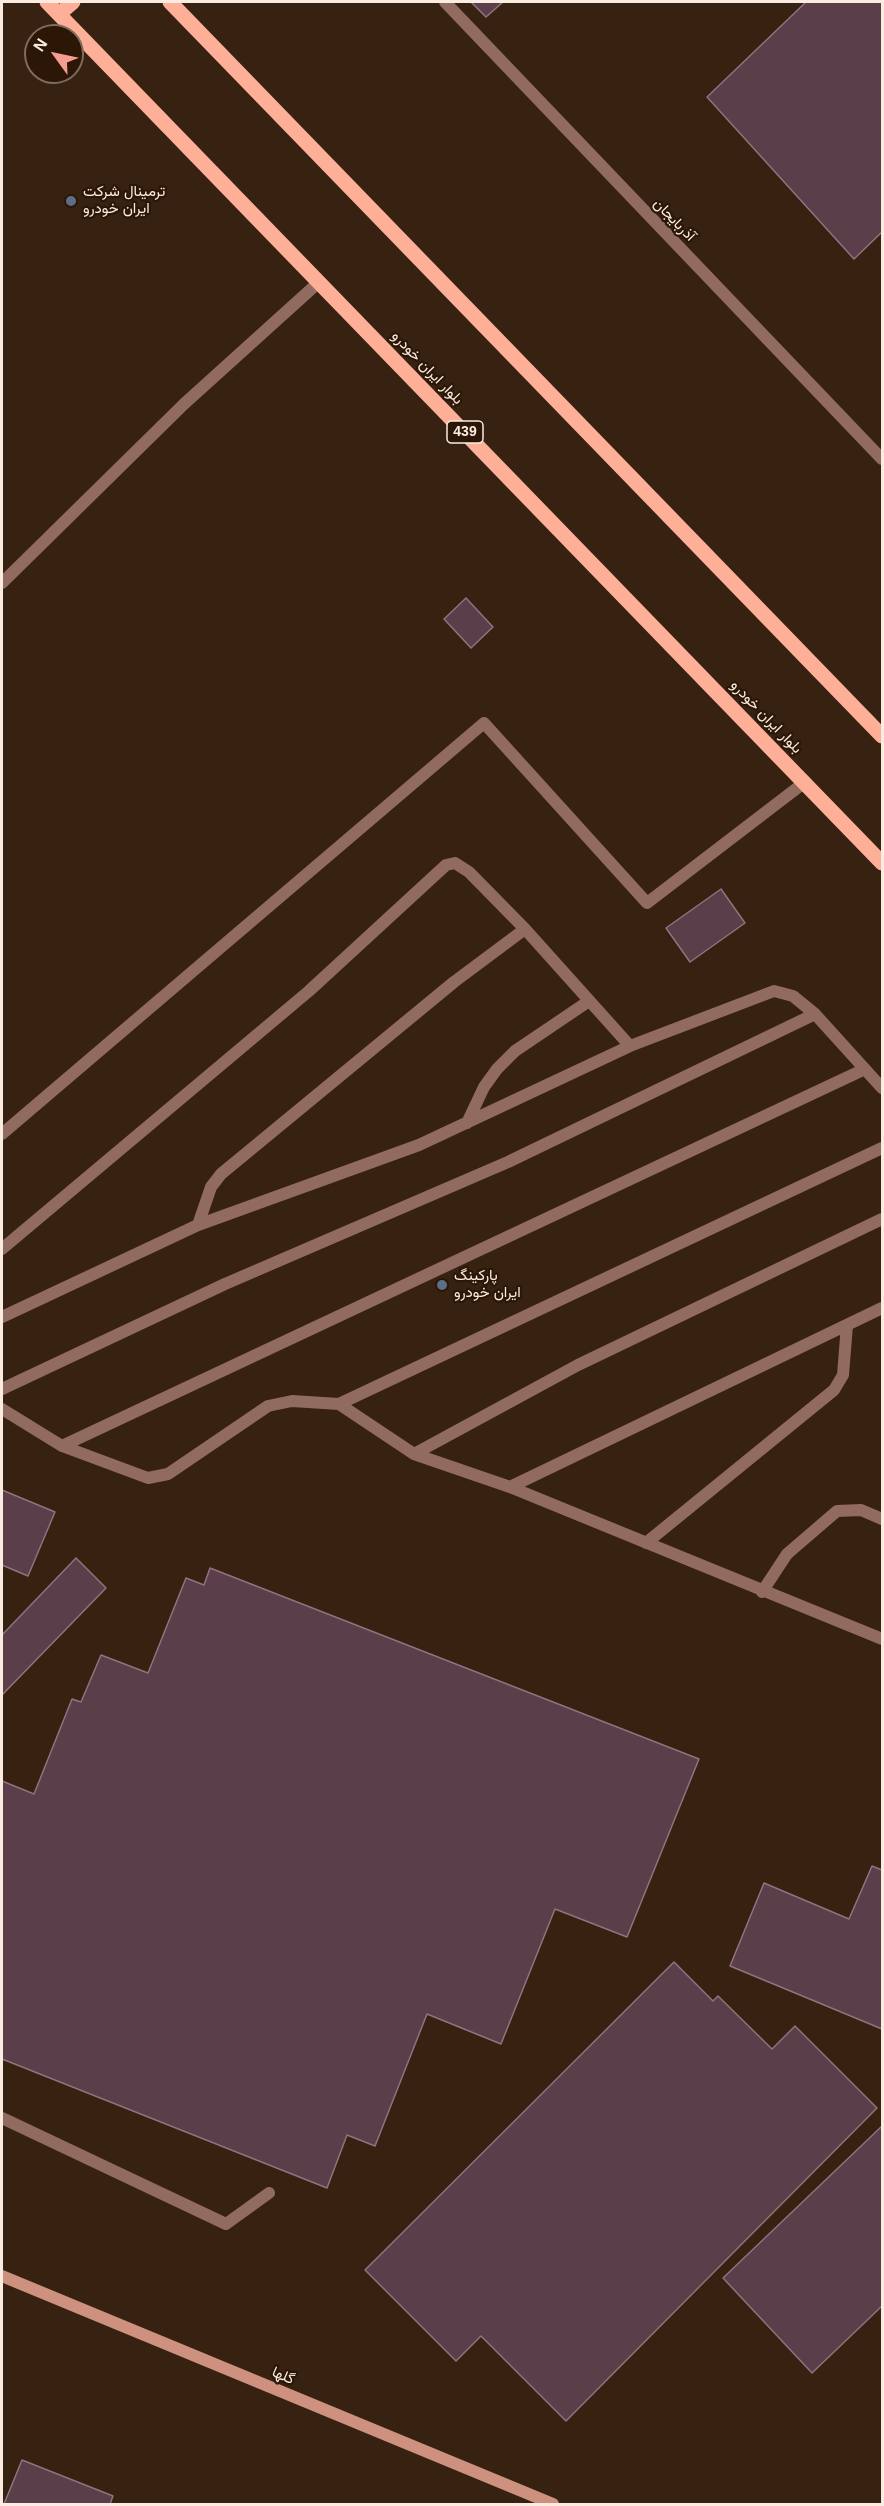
<!DOCTYPE html>
<html>
<head>
<meta charset="utf-8">
<style>
	body { margin:0 }
	#map { position:relative; width:884px; height:2506px; overflow:hidden; background:#372110; font-family:Helvetica,sans-serif }
	canvas { display:block }
	.frame { position:absolute; inset:0; border:3px solid #fbece2; pointer-events:none }
	.north { position:absolute; left:24px; top:24px; width:60px; height:60px; box-sizing:border-box; background:#2c1707; border:2px solid #7f6c5f; border-radius:50%; rotate:303deg; font-size:16px; font-weight:700; line-height:24px; text-align:center; color:#fbece2 }
	.north::after { content:''; display:block; margin:auto; width:21px; height:27px; background:#f59d8f; clip-path:polygon(50% 0,100% 100%,50% 72%,0 100%) }
</style>
</head>
<body>
<div id="map">
<canvas width="884" height="2506"></canvas>
<div class="frame"></div>
<div class="north">N</div>
</div>
<script>
const ctx = document.querySelector('canvas').getContext('2d');
ctx.lineJoin = 'round';
function fill(path, color) { ctx.fillStyle = color; ctx.fill(path, 'evenodd'); }
const shape = rows => new Path2D(rows.map(r => 'M' + r).join(''));
function strokePath(path, color, width, dash) { ctx.strokeStyle = color; ctx.lineWidth = width; ctx.lineCap = dash ? 'butt' : 'round'; ctx.setLineDash(dash || []); ctx.stroke(path); }
function drawText(font, color, halo, rows, align = 'center') {
  ctx.font = font + ' Helvetica,Vazirmatn,sans-serif'; ctx.lineWidth = 4.5; ctx.setLineDash([]); ctx.textBaseline = 'middle'; ctx.strokeStyle = halo; ctx.fillStyle = color; for (const [text, x, y, turn = 0] of rows) {
    ctx.save(); ctx.translate(x, y); ctx.rotate((+turn || 0) * Math.PI / 180); ctx.textAlign = isNaN(turn) ? turn : align; if (halo) ctx.strokeText(text, 0, 0); ctx.fillText(text, 0, 0); ctx.restore();
  }
}
const building = shape([
	[471,2,503,2,486,17,471,2],
	[806,2,882,2,882,232,854,259,707,97,806,2],
	[466,598,493,627,471,648,444,619,466,598],
	[721,889,745,923,690,962,666,928,721,889],
	[2,1490,55,1512,28,1576,2,1565,2,1490],
	[76,1558,106,1588,2,1695,2,1635,76,1558],
	[210,1568,699,1759,627,1937,555,1909,501,2044,427,2014,375,2146,347,2135,327,2188,2,2059,2,1781,34,1794,72,1699,81,1702,101,1655,148,1673,186,1578,204,1585,210,1568],
	[872,1866,882,1870,882,2029,730,1966,764,1883,849,1919,872,1866],
	[674,1962,713,2001,718,1996,772,2049,795,2026,877,2108,566,2421,481,2336,456,2361,365,2270,674,1962],
	[882,2126,882,2306,812,2373,723,2278,882,2126],
	[22,2460,113,2496,110,2504,4,2504,22,2460]
]);
fill(building, '#5a3e49');
strokePath(building, '#92727f', 1.5);
strokePath(shape([
	[445,2,882,459],
	[2,583,184,404,319,282],
	[467,1123,484,1087,497,1069,515,1051,589,1001],
	[2,1134,484,723,647,903,805,782],
	[198,1225,211,1187,221,1174,454,982,525,929],
	[2,1249,309,991,446,865,455,863,469,872,525,929,630,1046],
	[2,1317,198,1225,419,1145,630,1046,774,991,793,996,815,1014,882,1088],
	[2,1389,225,1284,508,1162,815,1014],
	[339,1404,882,1148],
	[2,1409,62,1446,148,1478,168,1474,268,1406,292,1401,339,1404,414,1454,510,1487,882,1639],
	[62,1446,865,1069],
	[414,1454,578,1365,882,1219],
	[510,1487,882,1308],
	[646,1543,834,1390,843,1375,847,1325],
	[762,1592,787,1554,837,1511,861,1510,882,1519],
	[2,2118,226,2224,269,2193]
]), '#916b60', 12);
strokePath(shape([
	[2,2276,553,2504]
]), '#ce917f', 12);
strokePath(shape([
	[47,2,882,863],
	[170,2,882,736],
	[59,14,73,2]
]), '#fdaf98', 15);
for (const [x, y, r, color] of [
	[71,201,6,"#5c6f8a"],
	[442,1285,6,"#5c6f8a"]
]) { const dot = new Path2D(); dot.arc(x, y, r, 0, 2 * Math.PI); ctx.fillStyle = color; ctx.fill(dot); strokePath(dot, '#2c1707', 2); }
for (const [x, y, w] of [
	[465,432,36]
]) { const box = new Path2D(); box.roundRect(x - w / 2, y - 11, w, 22, 4.5); ctx.fillStyle = '#2c1707'; ctx.fill(box); strokePath(box, '#fbece2', 1.5); }
drawText('bold 14px', '#fbece2', null, [
	["439",465,432]
]);
drawText('15px', '#fbece2', '#2c1707', [
	["ترمینال شرکت",83,192],
	["ایران خودرو",83,209],
	["پارکینگ",454,1276],
	["ایران خودرو",454,1293]
], 'left');
drawText('15px', '#fbece2', '#2c1707', [
	["آذربایجان",674,220,46],
	["بلوار ایران خودرو",427,368,46],
	["بلوار ایران خودرو",766,717,46],
	["گلها",283,2376,23]
]);
</script>
</body>
</html>
